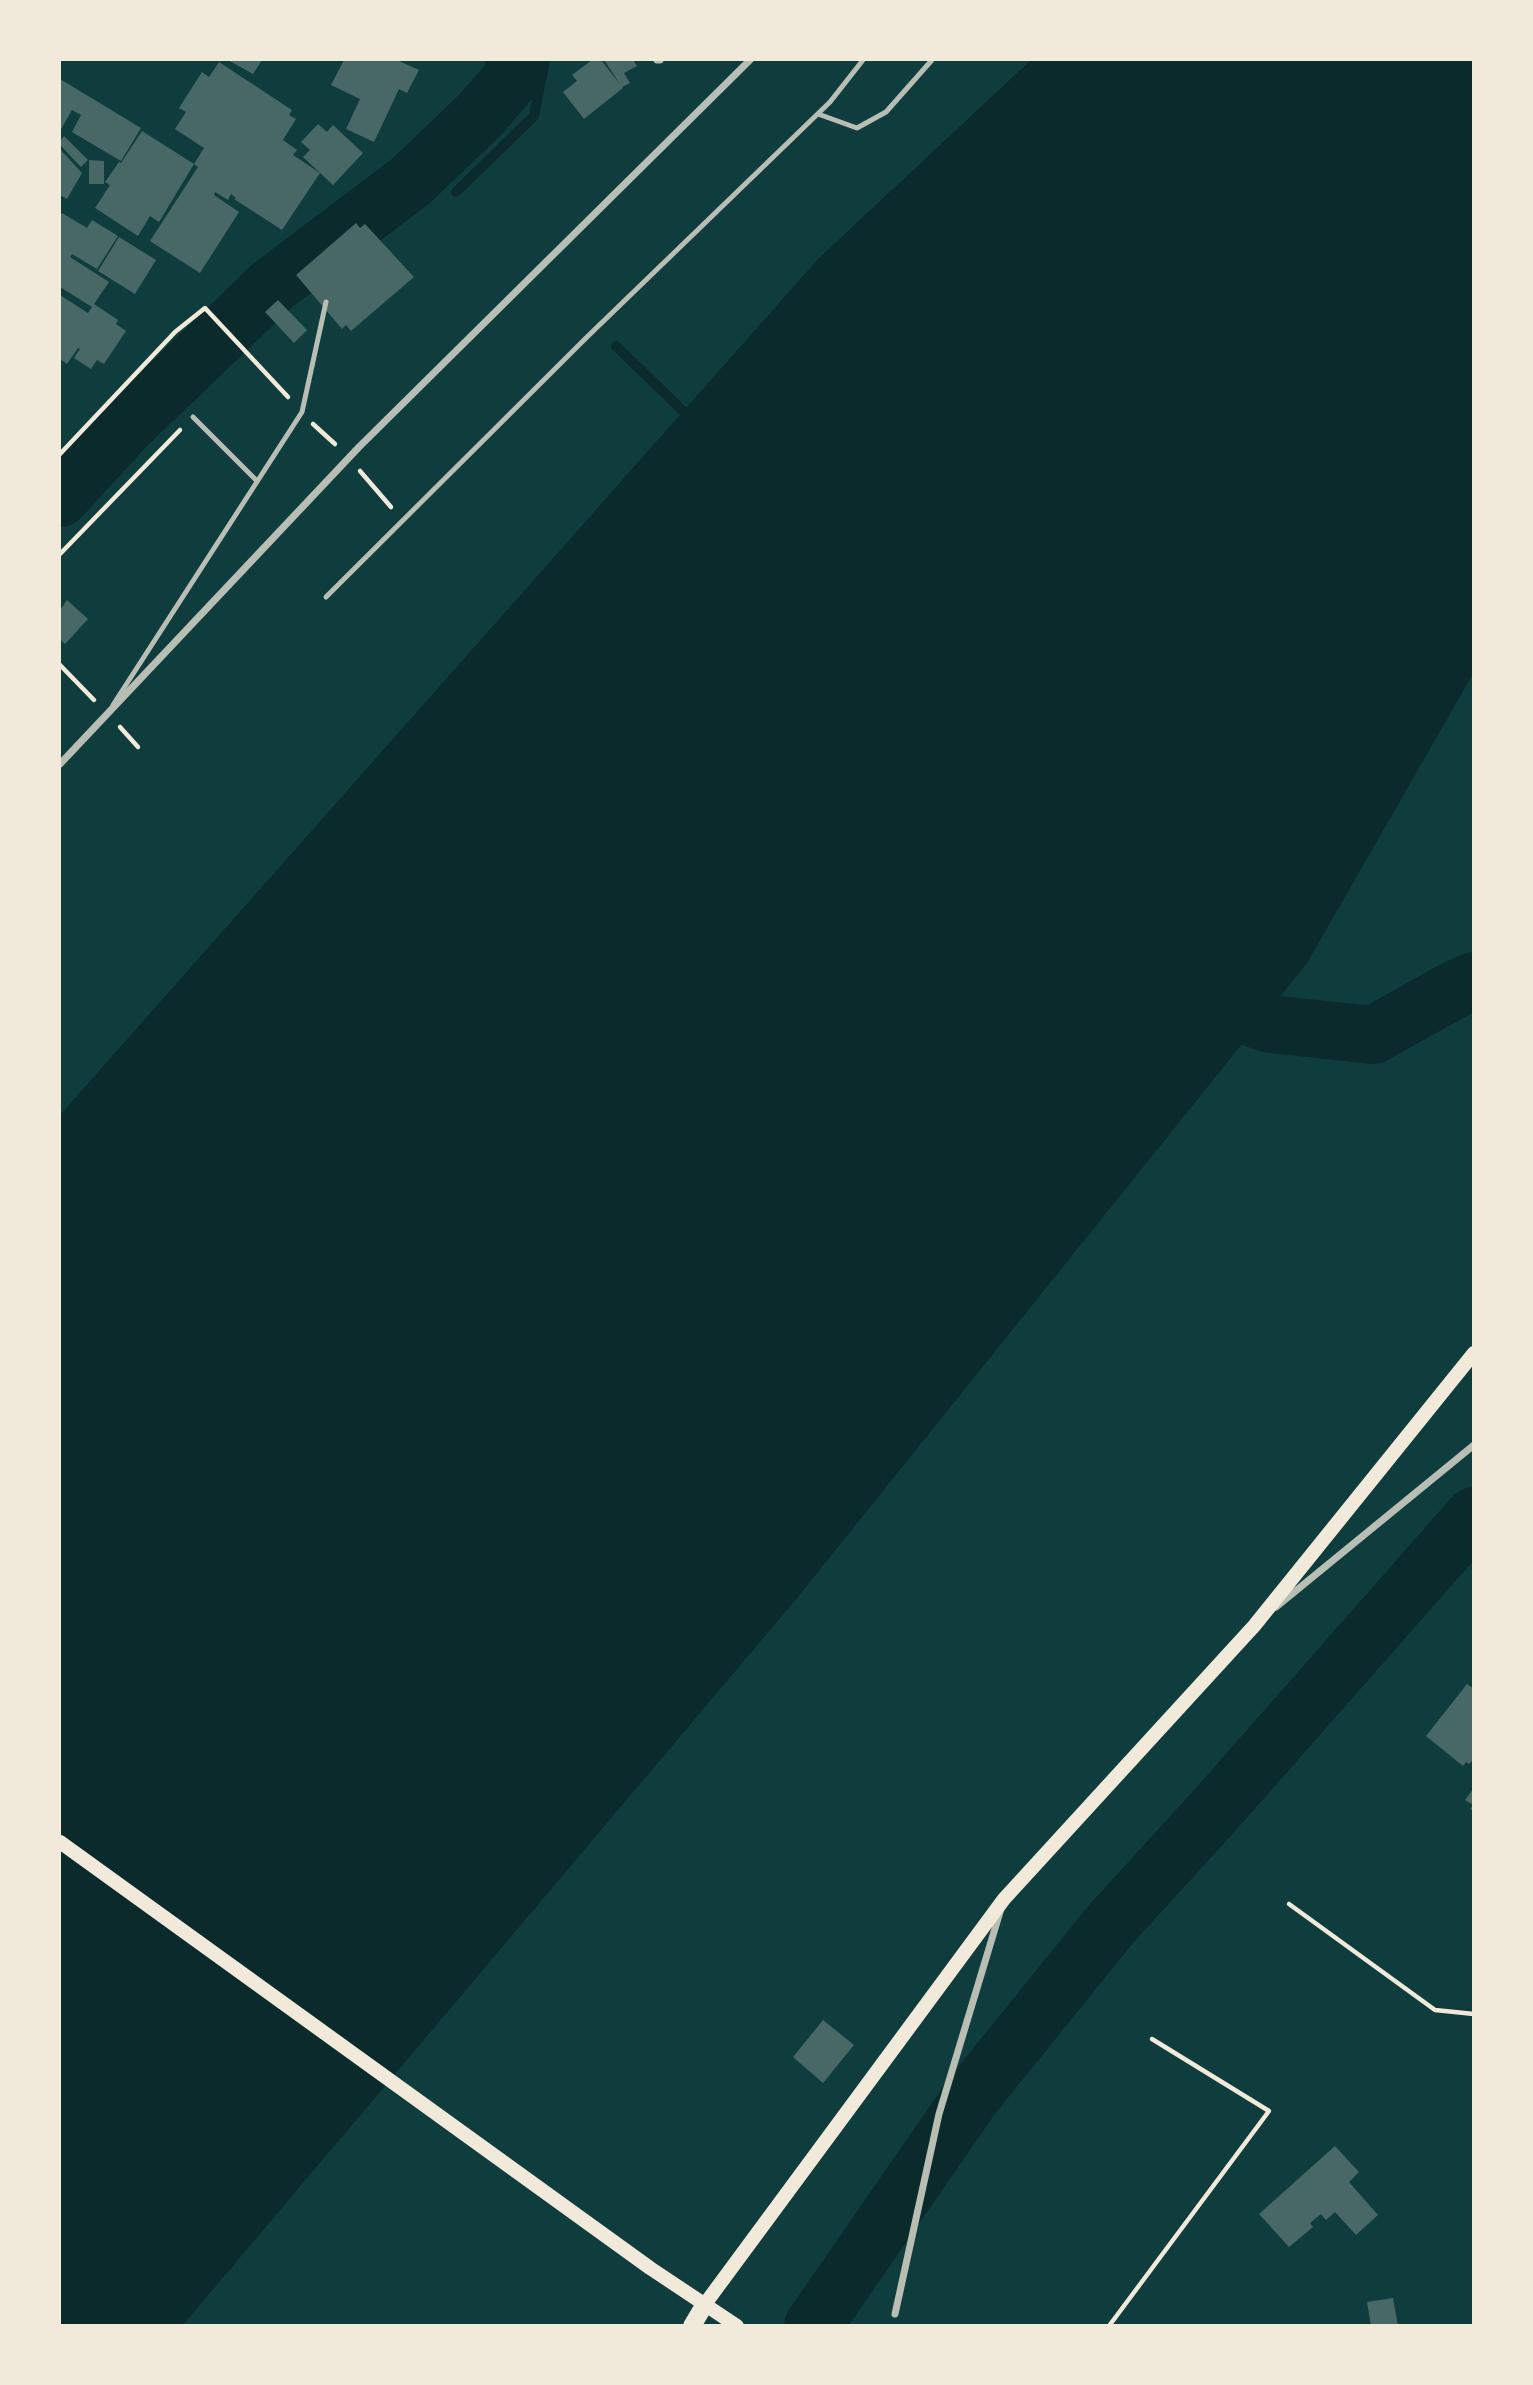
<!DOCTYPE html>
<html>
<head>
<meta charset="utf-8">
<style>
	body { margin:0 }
	#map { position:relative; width:1533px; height:2385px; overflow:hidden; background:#0f3d3e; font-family:"DM Sans",sans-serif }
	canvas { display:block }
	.frame { position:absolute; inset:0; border:61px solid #f1e9da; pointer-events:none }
</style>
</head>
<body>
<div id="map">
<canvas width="1533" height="2385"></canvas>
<div class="frame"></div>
</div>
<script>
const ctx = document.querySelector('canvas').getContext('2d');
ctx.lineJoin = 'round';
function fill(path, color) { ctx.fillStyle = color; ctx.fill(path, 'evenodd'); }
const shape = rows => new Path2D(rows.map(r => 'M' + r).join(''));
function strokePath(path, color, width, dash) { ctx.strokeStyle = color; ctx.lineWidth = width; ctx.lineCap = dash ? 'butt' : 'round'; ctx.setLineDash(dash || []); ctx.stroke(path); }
fill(shape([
	[1031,60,1473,60,1473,674,1307,963,797,1598,183,2325,60,2326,60,1115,818,259]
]), '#0a2a2b');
strokePath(shape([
	[456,192,534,116,545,60],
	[616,346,683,411]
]), '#0a2a2b', 10);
strokePath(shape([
	[60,498,127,425,272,286,411,181,479,116,513,77,514,60],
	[1188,995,1270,1024,1373,1035,1452,991,1474,981],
	[813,2326,972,2096,1111,1924,1216,1809,1474,1516]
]), '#0a2a2b', 58);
fill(shape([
	[228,60,262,60,253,74],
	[344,60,397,60,419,70,407,93,399,89,374,142,346,129,360,99,331,85],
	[592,60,601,60,623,88,584,119,563,92,577,81,572,75],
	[604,60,633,60,637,66,624,73,630,83,622,87],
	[219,62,292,110,289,115,296,119,283,140,297,150,293,155,320,173,282,230,234,199,236,198,231,194,228,200,215,192,214,195,239,212,200,273,150,241,198,167,194,164,204,148,175,129,186,112,179,108,202,72,209,77],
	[60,79,141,128,121,161,72,132,81,115,72,110,60,131],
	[318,124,327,132,333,125,363,153,333,185,303,157,310,150,301,142],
	[142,131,194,164,159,222,150,216,138,236,95,208,110,185,105,182,119,162,121,163],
	[64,136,88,160,81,167,60,145,60,141],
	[60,149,82,173,67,199,60,195],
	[89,160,104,161,104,184,89,184],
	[62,213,87,228,92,220,118,236,97,269,72,254,70,257,109,282,94,304,118,320,116,324,126,331,104,364,97,360,91,369,74,358,80,349,78,348,67,364,60,359,60,295,88,313,92,307,60,287,60,215],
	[356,223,360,228,365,224,414,277,351,331,346,325,342,329,296,275],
	[119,237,156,260,135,294,98,271],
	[278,300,307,330,294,343,265,312],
	[67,600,88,619,65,644,60,639,60,610],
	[1467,1684,1474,1689,1474,1759,1469,1764,1466,1762,1463,1766,1426,1736],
	[1474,1788,1474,1811,1470,1809,1473,1805,1465,1800],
	[823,2020,854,2045,823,2083,793,2057],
	[1335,2146,1359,2172,1349,2182,1378,2215,1356,2235,1335,2212,1326,2220,1321,2214,1310,2223,1313,2227,1289,2247,1259,2214],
	[1393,2298,1398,2326,1371,2326,1367,2302]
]), '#486865');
strokePath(shape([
	[313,424,335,444],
	[60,454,175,332,205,308,288,397],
	[360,471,391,507],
	[60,554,180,430],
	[60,665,94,700],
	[120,727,138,747],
	[1289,1904,1435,2010,1474,2014],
	[1109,2326,1269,2111,1152,2039]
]), '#f1e9da', 4.5);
strokePath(shape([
	[818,114,857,128,886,112,932,60],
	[193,417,257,481],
	[326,597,586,338,830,102,863,60],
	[113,705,302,412,326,302]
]), '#b8beb3', 5);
strokePath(shape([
	[657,60,660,60],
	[60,764,359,447,750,60],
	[1276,1607,1474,1445],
	[895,2314,939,2114,1000,1912]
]), '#b8beb3', 7);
strokePath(shape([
	[60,1842,650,2268,737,2326],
	[705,2304,1004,1899,1254,1626,1474,1353]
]), '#f1e9da', 14);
strokePath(shape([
	[692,2326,705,2304]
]), '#f1e9da', 18);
</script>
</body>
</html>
